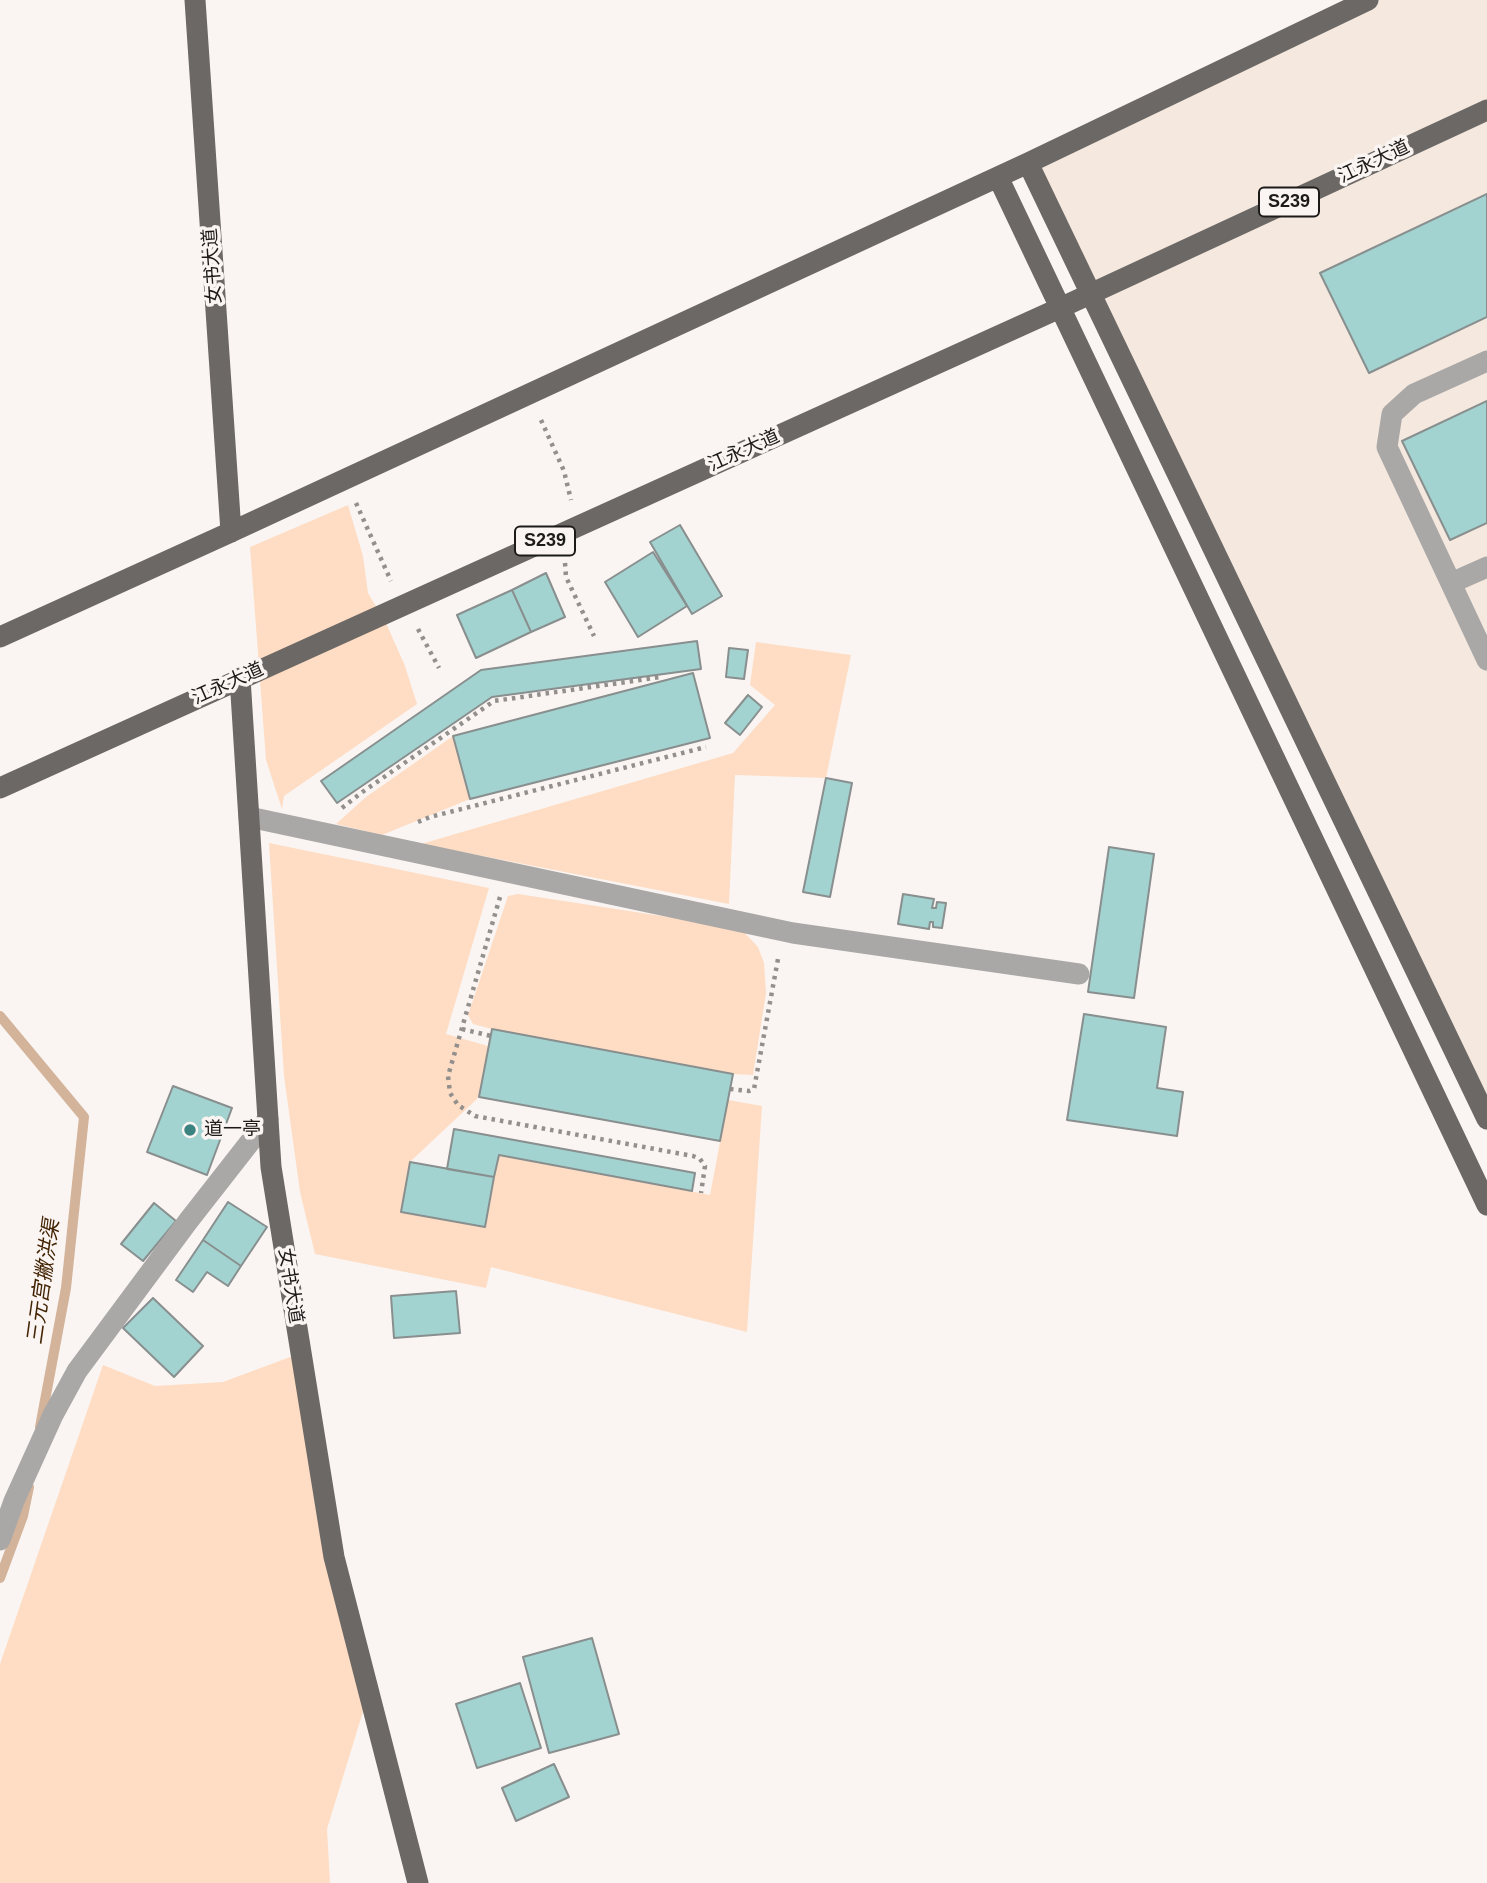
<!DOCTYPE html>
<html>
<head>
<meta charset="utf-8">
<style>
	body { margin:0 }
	canvas { display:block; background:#faf5f2 }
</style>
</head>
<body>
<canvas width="1487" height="1883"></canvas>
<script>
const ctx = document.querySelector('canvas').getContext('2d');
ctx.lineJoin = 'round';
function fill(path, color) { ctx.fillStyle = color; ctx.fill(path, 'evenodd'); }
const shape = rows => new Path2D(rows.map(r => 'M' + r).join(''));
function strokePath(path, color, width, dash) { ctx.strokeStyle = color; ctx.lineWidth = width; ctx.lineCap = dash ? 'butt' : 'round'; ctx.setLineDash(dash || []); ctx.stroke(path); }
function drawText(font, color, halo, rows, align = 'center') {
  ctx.font = font + ' Arial,"Noto Sans SC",sans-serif'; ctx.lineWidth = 7; ctx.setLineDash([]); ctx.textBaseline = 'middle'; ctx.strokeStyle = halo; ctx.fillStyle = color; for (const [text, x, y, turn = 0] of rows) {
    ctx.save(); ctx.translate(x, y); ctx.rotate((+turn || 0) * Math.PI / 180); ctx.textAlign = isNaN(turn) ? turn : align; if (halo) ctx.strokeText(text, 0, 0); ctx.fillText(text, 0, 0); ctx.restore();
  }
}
fill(shape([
	[1379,0,1487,0,1487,1119,1028,163]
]), '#f4e8df');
fill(shape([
	[348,505,363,556,368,593,386,623,405,666,417,704,284,796,282,809,266,760,250,547],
	[756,642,851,655,826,778,735,775,729,904,421,844,733,753,775,705,750,685],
	[453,736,470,799,382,835,336,824,366,797],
	[269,843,489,888,446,1034,488,1046,479,1097,410,1162,401,1212,485,1227,499,1155,710,1195,728,1100,762,1106,747,1332,491,1267,486,1288,315,1254,300,1192,284,1076],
	[518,894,740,928,758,947,764,963,766,993,753,1075,733,1074,492,1029,473,1024,468,1015,508,896],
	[301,1353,369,1692,327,1829,330,1883,0,1883,0,1664,103,1365,155,1386,223,1382]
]), '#feddc4');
strokePath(shape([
	[0,1016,84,1117,66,1288,40,1427],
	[0,1578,23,1516,29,1487]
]), '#d3b39a', 10);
const building = shape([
	[1487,194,1487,317,1369,373,1320,273,1487,194],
	[1487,401,1487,523,1450,540,1402,441,1487,401],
	[680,525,722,596,692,614,650,542,680,525],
	[653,552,687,606,638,637,605,582,653,552],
	[546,573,565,617,531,632,512,590,546,573],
	[512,590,531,632,476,658,457,615,512,590],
	[697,641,701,669,492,697,337,803,321,781,481,670,697,641],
	[729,648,748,650,744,679,726,677,729,648],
	[693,673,710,738,470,799,453,736,693,673],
	[748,695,762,707,740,735,725,723,748,695],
	[826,778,852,783,830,897,803,892,826,778],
	[1109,847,1154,854,1134,998,1088,992,1109,847],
	[903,894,934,899,932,908,936,908,937,902,946,903,942,928,933,927,933,922,930,922,929,929,898,924,903,894],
	[1084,1014,1166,1027,1157,1088,1183,1092,1177,1136,1067,1120,1084,1014],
	[492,1029,733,1074,720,1141,479,1097,492,1029],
	[173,1086,232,1108,207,1175,147,1152,173,1086],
	[454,1129,695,1173,692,1191,499,1155,494,1177,447,1169,454,1129],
	[410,1162,494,1177,485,1227,401,1212,410,1162],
	[228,1202,267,1227,241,1266,203,1240,228,1202],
	[154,1203,176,1221,143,1261,121,1244,154,1203],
	[203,1240,241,1266,228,1286,207,1272,193,1292,176,1280,203,1240],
	[456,1291,460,1333,394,1338,391,1296,456,1291],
	[153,1298,203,1346,174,1377,123,1328,153,1298],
	[592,1638,619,1734,549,1753,523,1657,592,1638],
	[520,1683,541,1748,477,1768,456,1704,520,1683],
	[554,1764,569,1797,516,1821,502,1788,554,1764]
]);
fill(building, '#a3d3d0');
strokePath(building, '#888f8e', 2);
strokePath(shape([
	[541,420,564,471,571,500],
	[356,503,391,581],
	[565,563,566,577,594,636],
	[418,629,439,668],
	[342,808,361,793,494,701,661,677],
	[418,822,430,817,706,747],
	[500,897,448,1076,450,1093,458,1105,475,1116,693,1156,700,1159,705,1166,701,1193],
	[462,1029,491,1036],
	[730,1089,749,1091,754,1089,778,959]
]), '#928f8d', 4.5, [3.5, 5]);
strokePath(shape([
	[1487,361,1414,394,1392,414,1387,447,1487,660],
	[1451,583,1487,567],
	[249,817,793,933,1079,974],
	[0,1540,14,1501,53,1415,77,1371,189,1220,268,1119]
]), '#aaa8a7', 21);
strokePath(shape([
	[195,0,231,532],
	[1028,163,1487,1119],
	[998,177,1487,1205],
	[0,637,231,532,1028,163,1368,0],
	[240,678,271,1167,334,1557,418,1883],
	[0,788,1060,308,1487,110]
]), '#6c6865', 21);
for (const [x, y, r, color] of [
	[190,1130,7,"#3b8380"]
]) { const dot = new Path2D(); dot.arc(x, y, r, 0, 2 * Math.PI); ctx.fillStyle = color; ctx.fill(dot); strokePath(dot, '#faf5f2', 2.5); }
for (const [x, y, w] of [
	[1289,202,60],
	[545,541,60]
]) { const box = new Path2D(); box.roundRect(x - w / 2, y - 14.5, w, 29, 5); ctx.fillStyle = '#faf5f2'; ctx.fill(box); strokePath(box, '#1d1b1a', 2); }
drawText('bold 18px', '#1d1b1a', null, [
	["S239",1289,202],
	["S239",545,541]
]);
drawText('19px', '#1d1b1a', '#faf5f2', [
	["江永大道",1374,162,-25],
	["女书大道",213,266,-94],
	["江永大道",744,451,-24],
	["江永大道",228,684,-24],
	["女书大道",290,1286,81]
]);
drawText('19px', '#1d1b1a', '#faf5f2', [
	["道一亭",204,1130]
], 'left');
drawText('italic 21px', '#432404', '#faf5f2', [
	["三元宫撇洪渠",44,1282,-82]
]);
</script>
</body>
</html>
